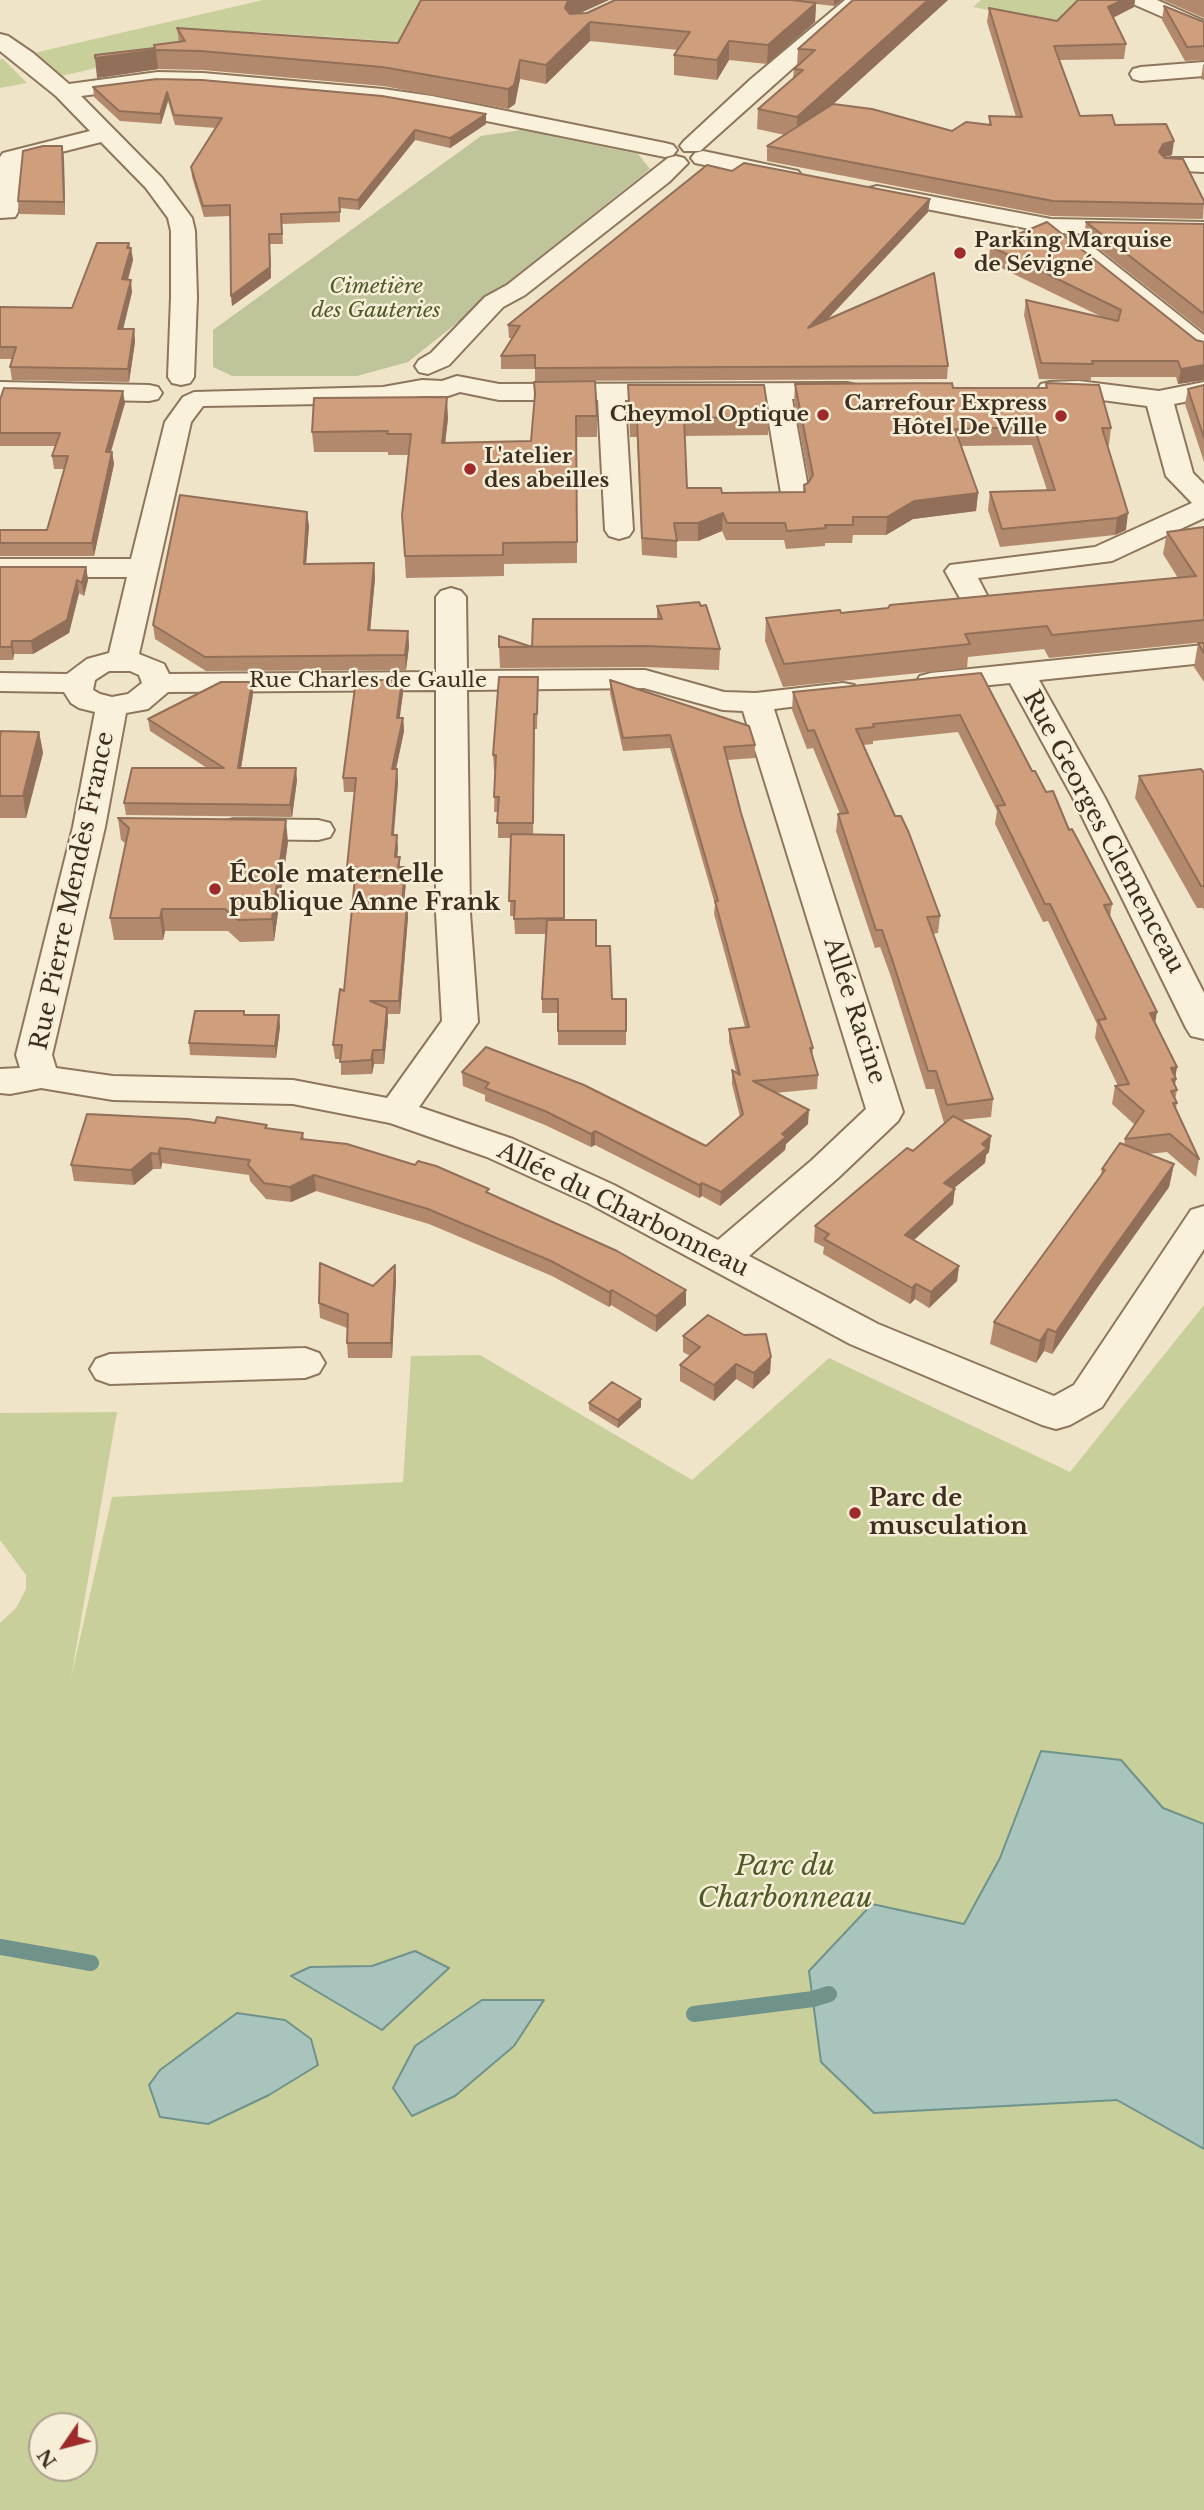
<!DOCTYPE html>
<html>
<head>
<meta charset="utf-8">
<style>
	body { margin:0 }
	#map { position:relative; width:1204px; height:2510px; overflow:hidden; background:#f0e4c8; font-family:"Libre Baskerville",serif }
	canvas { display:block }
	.north { position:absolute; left:28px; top:2412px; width:70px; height:70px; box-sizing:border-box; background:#f7eed8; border:2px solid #ada18e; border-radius:50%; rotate:235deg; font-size:19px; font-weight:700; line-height:28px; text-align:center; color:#3d2e20 }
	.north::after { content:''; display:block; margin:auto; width:24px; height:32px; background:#9e2a2b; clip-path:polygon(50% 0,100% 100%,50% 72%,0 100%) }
</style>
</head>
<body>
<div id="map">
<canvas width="1204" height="2510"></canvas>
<div class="north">N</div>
</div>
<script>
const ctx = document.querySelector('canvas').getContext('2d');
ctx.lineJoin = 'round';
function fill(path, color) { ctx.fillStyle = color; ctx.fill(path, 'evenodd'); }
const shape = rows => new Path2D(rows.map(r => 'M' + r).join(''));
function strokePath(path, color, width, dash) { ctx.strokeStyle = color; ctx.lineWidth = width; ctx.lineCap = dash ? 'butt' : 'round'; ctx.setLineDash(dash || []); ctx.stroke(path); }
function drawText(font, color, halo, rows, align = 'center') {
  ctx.font = font + ' "Libre Baskerville",serif'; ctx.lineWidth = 5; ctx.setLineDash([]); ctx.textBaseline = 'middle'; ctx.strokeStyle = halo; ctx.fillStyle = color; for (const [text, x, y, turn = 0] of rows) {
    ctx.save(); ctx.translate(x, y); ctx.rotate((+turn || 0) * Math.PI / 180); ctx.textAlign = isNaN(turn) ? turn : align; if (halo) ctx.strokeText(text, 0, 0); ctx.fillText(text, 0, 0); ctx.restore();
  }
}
fill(shape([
	[263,0,448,0,403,42,257,32,61,76,34,53],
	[981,0,1083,0,1066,25,973,7],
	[0,59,3,59,27,83,0,88],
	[1204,1305,1204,2510,0,2510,0,1623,16,1608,26,1589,26,1575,0,1540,0,1413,117,1412,71,1678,112,1497,403,1482,411,1356,480,1355,692,1480,829,1358,1070,1472],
	[42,2426,84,2426,84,2468,42,2468]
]), '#c9cf9b');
fill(shape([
	[521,130,638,154,650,169,408,362,357,376,232,376,213,367,213,330,481,136]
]), '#bfc49a');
const water = shape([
	[1041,1751,1121,1760,1163,1808,1204,1824,1204,2149,1117,2100,874,2113,821,2062,809,1971,872,1904,964,1924,1000,1858,1041,1751],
	[415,1951,449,1968,382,2030,291,1976,310,1967,372,1966,415,1951],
	[482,2000,544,2000,514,2046,455,2096,412,2116,393,2088,415,2046,482,2000],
	[237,2013,285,2020,311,2039,318,2065,269,2095,208,2124,160,2117,149,2085,160,2070,237,2013]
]);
fill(water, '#a9c4bc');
strokePath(water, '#6f938a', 2);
strokePath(shape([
	[0,1947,91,1963],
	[694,2014,813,1999,829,1994]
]), '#6f938a', 16);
const minor = shape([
	[845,0,869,0,700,151,684,151,680,146,684,141,751,79,845,0],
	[1129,0,1157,0,1204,21,1204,35,1133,4,1129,0],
	[0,34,8,36,33,53,69,84,158,72,203,73,383,89,432,96,665,143,673,145,677,150,673,155,665,157,432,110,383,103,203,87,158,86,81,96,162,178,192,218,195,231,197,297,194,377,190,383,181,385,172,383,168,377,171,297,171,231,168,218,146,188,101,142,22,162,18,212,15,217,0,218,0,157,3,153,90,131,56,96,0,51,0,34],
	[1204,62,1204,76,1141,81,1133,79,1130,74,1133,69,1141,67,1204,62],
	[703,151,798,171,802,176,798,181,790,183,695,163,691,158,695,153,703,151],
	[676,156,684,158,688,163,669,182,525,295,503,307,449,365,428,374,419,372,415,366,419,360,431,353,485,297,507,285,668,158,676,156],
	[1171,158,1204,158,1204,172,1163,170,1159,165,1163,160,1171,158],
	[877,186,1051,219,1204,222,1204,236,1051,233,869,198,865,193,869,188,877,186],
	[1074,237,1083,239,1204,335,1204,356,1195,354,1065,249,1062,244,1065,239,1074,237],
	[457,376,499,384,847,383,856,385,860,391,856,397,847,399,792,399,809,493,805,499,795,501,785,499,781,493,765,399,625,400,633,530,629,536,619,539,609,536,605,530,598,400,499,400,460,392,445,397,422,396,383,403,203,406,191,422,139,654,164,664,169,674,436,672,436,597,441,591,451,588,461,591,466,597,467,671,645,670,724,692,756,693,843,683,854,685,858,692,854,699,774,709,903,1112,898,1121,838,1178,749,1256,878,1324,1054,1396,1074,1385,1191,1210,1204,1206,1204,1249,1102,1407,1070,1425,1056,1429,1042,1425,850,1344,588,1203,487,1157,390,1123,293,1104,113,1100,41,1088,10,1094,0,1093,0,1069,20,1068,16,1055,73,827,95,712,79,708,71,703,64,692,0,691,0,673,67,674,87,659,109,653,127,577,0,577,0,559,131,559,165,422,183,397,194,392,383,387,422,380,442,381,457,376],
	[109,671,130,671,139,675,142,683,128,694,112,697,100,694,93,690,95,680,109,671],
	[644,688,723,710,743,711,866,1109,812,1160,718,1240,614,1185,513,1139,419,1107,478,1022,470,913,467,690,644,688],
	[436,690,436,913,442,1021,387,1098,293,1080,113,1076,56,1068,52,1055,105,827,126,713,148,709,168,692,436,690],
	[1079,381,1159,391,1204,382,1204,398,1174,404,1193,473,1204,484,1204,518,1112,561,978,578,992,605,987,611,977,614,967,611,945,571,950,565,1095,547,1192,503,1166,476,1147,406,1079,397,1050,398,1041,396,1037,390,1041,384,1050,382,1079,381],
	[0,382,149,385,158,387,162,393,158,399,149,401,0,398,0,382],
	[1204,645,1204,663,1039,680,1105,798,1204,993,1204,1039,1191,1036,1186,1028,1073,798,1010,683,931,691,920,688,916,682,920,676,931,673,1204,645],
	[234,819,318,820,330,823,334,830,330,837,318,840,234,839,222,836,218,829,222,822,234,819],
	[305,1348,319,1353,325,1363,319,1373,305,1378,110,1384,96,1379,90,1369,96,1359,110,1354,305,1348]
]);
strokePath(minor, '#8d765c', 4);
fill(minor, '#faf1dc');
fill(shape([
	[421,0,609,0,578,14,587,13,615,0,842,0,834,6,816,4,815,22,767,64,729,60,717,80,674,75,674,55,678,50,590,41,546,84,520,79,515,104,508,109,383,86,203,70,158,69,97,78,154,48,154,45,179,42,177,28,398,43],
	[853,0,948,0,831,106,952,131,989,125,989,116,1016,117,987,22,989,8,1057,21,1078,0,1135,0,1134,7,1113,18,1126,44,1124,59,1059,60,1080,116,1115,125,1172,155,1165,157,1204,201,1203,219,1051,216,767,161,767,146,785,135,757,129,758,109,793,78,794,69,797,66,798,49],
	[1163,0,1204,0,1204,18],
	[1164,6,1204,22,1204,60,1185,61,1162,20],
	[1204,64,1204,80,1201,79,1203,65],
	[93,87,486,114,486,124,450,148,415,140,359,210,340,208,340,222,282,224,283,244,270,244,271,278,232,306,230,216,204,217,192,177,191,167,216,128,175,125,168,101,161,124,120,121,94,97],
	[62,146,64,159,65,215,20,214,18,201],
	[732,171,930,199,928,212,827,320,948,366,947,379,535,381,535,369,501,369,501,356,512,338,509,338,508,325],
	[1086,222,1204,224,1204,332,1084,237],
	[129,243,130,248,131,248,133,260,128,280,132,292,123,329,134,329,135,342,129,382,12,380,10,367,12,359,0,359,0,307,72,308],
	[990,246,1196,340,1204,342,1204,380,1178,384,1176,377,1091,377,1091,380,1039,379,1024,315,1026,300,1102,317,989,262],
	[534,382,597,416,597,437,577,437,577,563,504,564,504,576,406,578,402,515,408,455,388,455,388,452,314,452,312,432,448,418,445,443,531,441,534,404],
	[1046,383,1111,428,1109,445,1108,445,1126,530,1115,535,1000,547,988,510,990,492,1047,490,1032,445,961,446,978,493,976,511,913,519,886,535,853,535,852,543,825,543,825,546,786,549,784,540,726,540,722,531,698,541,677,541,677,558,642,555,637,437,630,437,628,385,769,417,768,435,685,436,687,488,722,493,803,492,804,485,808,483,809,481,794,401,795,384,953,388,1045,388],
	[1204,385,1204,462,1185,404,1188,389],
	[0,400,125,403,111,452,112,452,114,464,94,556,0,556,0,530,47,530,64,469,54,469,52,456,56,446,0,446],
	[309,526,306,564,374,563,375,578,370,630,408,631,409,646,406,670,206,671,155,639,153,625],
	[1204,527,1204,682,1194,667,1198,643,1204,642,1049,658,1044,649,968,657,967,668,783,687,765,641,766,618,841,613,1178,578,1163,554,1167,532],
	[0,567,86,567,88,580,84,596,79,593,69,633,33,654,14,654,13,660,0,660],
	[657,606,720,649,719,670,645,667,500,668,499,647,532,647,657,619],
	[981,673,1032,771,1069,830,1112,904,1110,917,1155,1024,1177,1067,1175,1076,1175,1085,1177,1090,1175,1100,1177,1103,1176,1108,1199,1159,1196,1177,1167,1152,1148,1154,1174,1164,1169,1187,1097,1288,1052,1354,1044,1351,1036,1363,990,1344,994,1322,1101,1175,1102,1169,1124,1145,1125,1139,1135,1125,1112,1104,1115,1086,1118,1086,1095,1038,1097,1024,1048,921,1043,922,995,824,997,811,958,732,873,741,873,744,863,745,940,916,938,933,933,934,993,1099,991,1117,961,1120,991,1136,989,1152,986,1155,985,1163,954,1188,953,1204,914,1240,959,1266,957,1281,929,1308,915,1299,910,1304,823,1254,824,1247,814,1242,815,1226,913,1151,944,1123,934,1089,926,1089,890,974,880,947,875,948,836,831,838,814,840,814,813,748,807,749,792,710,793,692],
	[538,677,537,729,535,729,533,835,564,835,564,920,596,946,612,999,626,999,626,1045,558,1045,558,1013,542,1013,542,999,546,934,515,934,514,916,510,916,511,838,498,838,498,812,494,812,495,770,494,770,493,755],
	[402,680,403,693,399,718,403,718,404,731,396,769,397,769,398,783,394,835,398,848,397,857,400,857,400,867,405,867,406,881,404,904,407,904,408,917,400,1014,388,1014,388,1021,384,1064,374,1064,372,1074,341,1075,341,1059,335,1059,333,1045,344,991,355,881,348,881,347,867,355,792,344,792,343,778],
	[610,680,755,745,755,758,727,760,741,813,813,1048,812,1057,818,1075,817,1089,775,1093,808,1124,786,1144,785,1150,720,1206,702,1196,699,1198,595,1145,591,1147,545,1125,485,1101,485,1095,463,1086,462,1072,706,1146,740,1117,732,1084,732,1070,736,1072,729,1042,729,1029,745,1027,714,914,715,904,670,748,623,751,610,693],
	[253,694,241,768,297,780,292,817,126,815,124,803,207,768,150,731,148,719],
	[39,732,43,753,26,818,0,818,0,736],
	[1204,773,1204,911,1203,908,1197,908,1135,798,1139,776],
	[118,818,288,842,274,941,240,942,228,931,165,931,163,940,114,940,110,918,126,844,121,840],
	[244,1011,245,1015,279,1015,280,1027,276,1058,190,1055,189,1043],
	[215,1123,267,1125,267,1128,303,1133,304,1139,489,1194,686,1290,686,1305,656,1332,611,1305,609,1307,552,1276,429,1224,316,1191,291,1202,266,1199,250,1181,249,1175,162,1163,161,1169,153,1169,134,1185,74,1181,71,1165],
	[395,1265,396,1280,392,1358,348,1358,347,1343,347,1328,320,1318,319,1303,373,1286],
	[683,1336,771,1357,770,1373,753,1389,736,1379,714,1401,680,1381,680,1365,690,1356,683,1352],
	[641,1399,641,1407,618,1428,589,1410,589,1403]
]), '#b2896c');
fill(shape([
	[568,0,609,0,569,18,565,8],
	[834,0,842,0,834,6],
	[928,0,948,0,797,137,797,117],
	[1123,0,1135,0,1134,7,1106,21,1108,7],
	[816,3,815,22,767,64,768,45],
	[590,22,590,41,546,84,546,65],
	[729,41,729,60,717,80,717,60],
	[156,50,158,69,97,78,95,58],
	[520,60,520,79,515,104,508,109,508,89],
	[167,92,168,101,161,124,160,114],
	[486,114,486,124,450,148,450,138],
	[415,130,415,140,359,210,358,200],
	[1174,141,1172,155,1161,158,1159,152,1163,144],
	[62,146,64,159,65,215,64,202],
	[930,199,928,212,807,341,808,328],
	[269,234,271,278,232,306,231,296],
	[129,243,130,253,131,248,133,260,124,292,122,279],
	[131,280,132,292,120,342,118,329],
	[134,329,135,342,129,382,128,369],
	[1204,365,1204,380,1178,384,1181,369],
	[123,391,125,403,107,464,106,452],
	[447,397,448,418,443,463,442,443],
	[112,452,114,464,94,556,92,543],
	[978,493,976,511,913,519,886,535,887,517,914,501],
	[307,512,309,526,305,578,304,564],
	[723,513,722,531,698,541,698,523],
	[1128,513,1126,530,1115,535,1117,518],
	[374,563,375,578,369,644,368,630],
	[86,567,88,580,84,596,82,583],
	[77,580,79,593,69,633,33,654,31,641],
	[408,631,409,646,406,670,405,655],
	[12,641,14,654,13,660,11,647],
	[402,680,403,693,398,731,397,718],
	[252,682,253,694,239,780,238,768],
	[403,718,404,731,393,783,392,769],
	[39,732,43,753,26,818,23,796],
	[296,768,297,780,292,817,290,805],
	[397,769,398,783,392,848,392,835],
	[286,820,288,842,274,941,272,919],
	[397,835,398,848,396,871,395,857],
	[405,867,406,881,403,917,402,904],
	[407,904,408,917,400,1014,399,1001],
	[162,909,165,931,163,940,160,918],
	[387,1008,388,1021,384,1064,383,1050],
	[1157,1012,1154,1030,1150,1013],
	[279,1015,280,1027,276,1058,275,1046],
	[373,1050,374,1064,372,1074,371,1060],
	[1177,1067,1175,1079,1176,1079,1174,1090,1171,1068],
	[809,1110,808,1124,786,1144,785,1150,720,1206,721,1192],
	[595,1131,595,1145,591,1147,591,1134],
	[991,1136,989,1152,986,1155,985,1163,942,1198,944,1183],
	[160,1148,162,1163,161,1169,158,1154],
	[151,1153,153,1169,134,1185,131,1170],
	[1174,1164,1169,1187,1097,1288,1052,1354,1056,1332,1101,1266],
	[314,1175,316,1191,291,1202,290,1187],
	[702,1183,702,1196,699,1198,699,1185],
	[955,1189,953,1204,903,1250,905,1235],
	[395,1265,396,1280,392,1358,391,1343],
	[959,1266,957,1281,929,1308,931,1292],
	[916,1284,915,1299,910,1304,912,1288],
	[612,1290,611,1305,609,1307,609,1292],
	[686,1290,686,1305,656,1332,656,1316],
	[1048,1329,1044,1351,1036,1363,1040,1341],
	[771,1357,770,1373,753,1389,754,1373],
	[736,1364,736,1379,714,1401,714,1385],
	[641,1399,641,1407,618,1428,618,1420]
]), '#916f58');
const building = shape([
	[421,0,568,0,565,8,570,14,587,13,615,0,791,0,816,3,768,45,729,41,717,60,674,55,690,32,590,22,546,65,520,60,514,85,508,89,382,67,201,51,156,50,95,58,95,55,155,48,154,45,185,41,177,28,398,43,421,0],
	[853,0,928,0,797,117,758,109,803,70,794,69,815,50,798,49,853,0],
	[1078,0,1123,0,1108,7,1126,44,1054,46,1080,116,1112,115,1115,125,1166,124,1174,141,1163,144,1159,152,1165,158,1183,159,1204,201,1204,204,1053,201,767,146,833,104,872,109,952,131,966,122,991,125,989,116,1022,117,989,8,1057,21,1078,0],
	[1164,6,1204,22,1204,46,1187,47,1164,6],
	[157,79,202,80,382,96,486,114,450,138,415,130,358,200,339,198,340,212,281,214,282,234,269,234,270,267,231,296,230,205,203,206,191,167,222,118,174,115,167,92,160,114,119,111,93,87,157,79],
	[43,146,62,146,64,202,18,201,23,151,43,146],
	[744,163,930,199,808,328,934,273,948,366,535,368,535,355,501,356,520,326,508,325,707,165,732,171,744,163],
	[1047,222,1196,340,1204,342,1204,365,1181,369,1178,361,1092,361,1093,364,1041,363,1026,300,1118,321,1121,310,990,246,1047,222],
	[1086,222,1204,224,1204,314,1086,222],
	[97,243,129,243,127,248,131,248,122,279,131,280,118,329,134,329,128,369,10,367,16,347,0,347,0,307,72,308,97,243],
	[595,381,597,416,576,416,577,542,503,543,503,555,405,556,402,515,411,434,387,434,388,431,312,432,314,398,447,397,442,443,531,441,535,394,534,382,595,381],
	[952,383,953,388,1047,388,1046,383,1099,385,1111,428,1102,428,1128,513,1117,518,1002,529,990,492,1055,490,1034,427,955,429,978,493,914,501,887,517,853,517,853,525,825,525,826,528,787,531,785,523,727,523,723,513,698,523,674,523,677,541,642,538,637,419,630,419,628,385,764,385,769,417,684,418,687,488,721,488,722,493,805,492,804,485,808,483,813,475,795,384,952,383],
	[1204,385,1204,438,1188,389,1204,385],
	[4,388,123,391,106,452,112,452,92,543,0,543,0,530,47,530,68,456,52,456,60,433,0,433,0,400,4,388],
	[180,495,307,512,304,564,374,563,368,630,408,631,405,655,205,657,153,625,180,495],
	[1204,527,1204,620,1052,635,1047,626,965,634,970,644,784,664,766,618,840,610,841,613,888,608,890,605,1196,576,1167,532,1204,527],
	[0,567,86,567,82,583,77,580,67,620,31,641,12,641,11,647,0,647,0,567],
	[699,602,701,606,706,605,720,649,645,646,499,647,499,636,532,647,533,619,662,619,657,606,699,602],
	[1198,643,1204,643,1204,653,1198,643],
	[981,673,1032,771,1035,771,1046,792,1053,791,1069,830,1072,829,1112,904,1104,905,1157,1012,1150,1013,1177,1067,1171,1068,1176,1079,1172,1079,1177,1090,1171,1091,1177,1103,1173,1103,1199,1159,1170,1134,1125,1139,1144,1111,1115,1086,1129,1084,1098,1020,1106,1019,1050,904,1045,904,997,806,1005,805,960,715,873,724,874,727,856,729,895,816,901,816,909,833,940,916,927,917,993,1099,947,1105,936,1071,928,1071,891,956,882,930,876,930,838,814,848,813,814,730,808,731,793,692,981,673],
	[499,677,538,677,537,714,534,714,533,823,497,823,499,797,494,797,496,755,493,755,499,677],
	[356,680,402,680,397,718,403,718,392,769,397,769,392,835,397,835,395,857,400,857,398,867,405,867,402,904,407,904,399,1001,370,1001,387,1008,383,1050,373,1050,371,1060,340,1062,342,1045,333,1045,340,989,344,991,356,867,347,867,356,778,343,778,356,680],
	[610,680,749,726,755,745,724,747,741,813,813,1048,810,1048,818,1075,753,1081,809,1110,782,1134,786,1137,721,1192,702,1183,699,1185,595,1131,591,1134,545,1111,485,1088,489,1083,462,1072,486,1047,584,1085,706,1146,743,1114,732,1070,740,1075,729,1029,749,1027,715,901,718,901,670,735,623,738,610,680],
	[221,682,252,682,238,768,296,768,290,805,124,803,132,768,224,768,148,719,221,682],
	[1,731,39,732,23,796,0,796,0,736,1,731],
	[1201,769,1204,773,1204,886,1201,886,1139,776,1201,769],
	[118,818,286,820,272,919,238,920,225,909,162,909,160,918,110,918,129,828,118,818],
	[511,834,564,835,564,918,514,919,515,901,509,901,511,834],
	[547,920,596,920,596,946,610,946,612,999,626,999,626,1031,558,1031,558,999,542,999,547,920],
	[195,1011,244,1011,244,1015,279,1015,275,1046,189,1043,195,1011],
	[87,1114,188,1119,215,1123,217,1117,267,1125,265,1128,303,1133,301,1139,347,1144,415,1165,418,1161,436,1166,489,1189,486,1192,617,1251,686,1290,656,1316,612,1290,609,1292,551,1261,428,1209,314,1175,290,1187,264,1183,248,1165,250,1160,160,1148,158,1154,151,1153,131,1170,71,1165,87,1114],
	[953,1116,991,1136,982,1144,987,1148,944,1183,955,1189,905,1235,959,1266,931,1292,916,1284,912,1288,853,1255,824,1239,829,1234,815,1226,907,1148,913,1151,953,1116],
	[1120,1143,1174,1164,1101,1266,1056,1332,1048,1329,1040,1341,994,1322,1105,1170,1102,1169,1120,1143],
	[320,1263,373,1286,395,1265,391,1343,347,1343,348,1314,319,1303,320,1263],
	[708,1315,744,1335,766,1334,771,1357,754,1373,736,1364,714,1385,680,1365,700,1347,683,1336,708,1315],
	[612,1382,641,1399,618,1420,589,1403,612,1382]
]);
fill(building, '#cf9f7d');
strokePath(building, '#916f58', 2);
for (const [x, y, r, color] of [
	[960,253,7,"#9e2a2b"],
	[823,415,7,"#9e2a2b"],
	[1061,416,7,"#9e2a2b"],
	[470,469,7,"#9e2a2b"],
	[215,889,7,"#9e2a2b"],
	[855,1513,7,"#9e2a2b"]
]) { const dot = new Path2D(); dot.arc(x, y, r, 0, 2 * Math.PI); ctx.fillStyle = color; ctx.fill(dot); strokePath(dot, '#f7eed8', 2.5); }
drawText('bold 21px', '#3d2e20', '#f7eed8', [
	["Parking Marquise",974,241],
	["de Sévigné",974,265],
	["Carrefour Express",1047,404,"right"],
	["Hôtel De Ville",1047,428,"right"],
	["Cheymol Optique",809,415,"right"],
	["L'atelier",484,457],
	["des abeilles",484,481]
], 'left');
drawText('italic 21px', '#4d5a26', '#f7eed8', [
	["Cimetière",376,287],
	["des Gauteries",376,311]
]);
drawText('21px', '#3d2e20', '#f7eed8', [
	["Rue Charles de Gaulle",368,681]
]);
drawText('24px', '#3d2e20', '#f7eed8', [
	["Rue Georges Clemenceau",1103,832,62],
	["Rue Pierre Mendès France",73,891,-78],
	["Allée Racine",854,1011,72],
	["Allée du Charbonneau",623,1210,26]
]);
drawText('bold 24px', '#3d2e20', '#f7eed8', [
	["École maternelle",229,875],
	["publique Anne Frank",229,903],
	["Parc de",869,1499],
	["musculation",869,1527]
], 'left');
drawText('italic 28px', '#4d5a26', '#f7eed8', [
	["Parc du",785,1867],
	["Charbonneau",785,1899]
]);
</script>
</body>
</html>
